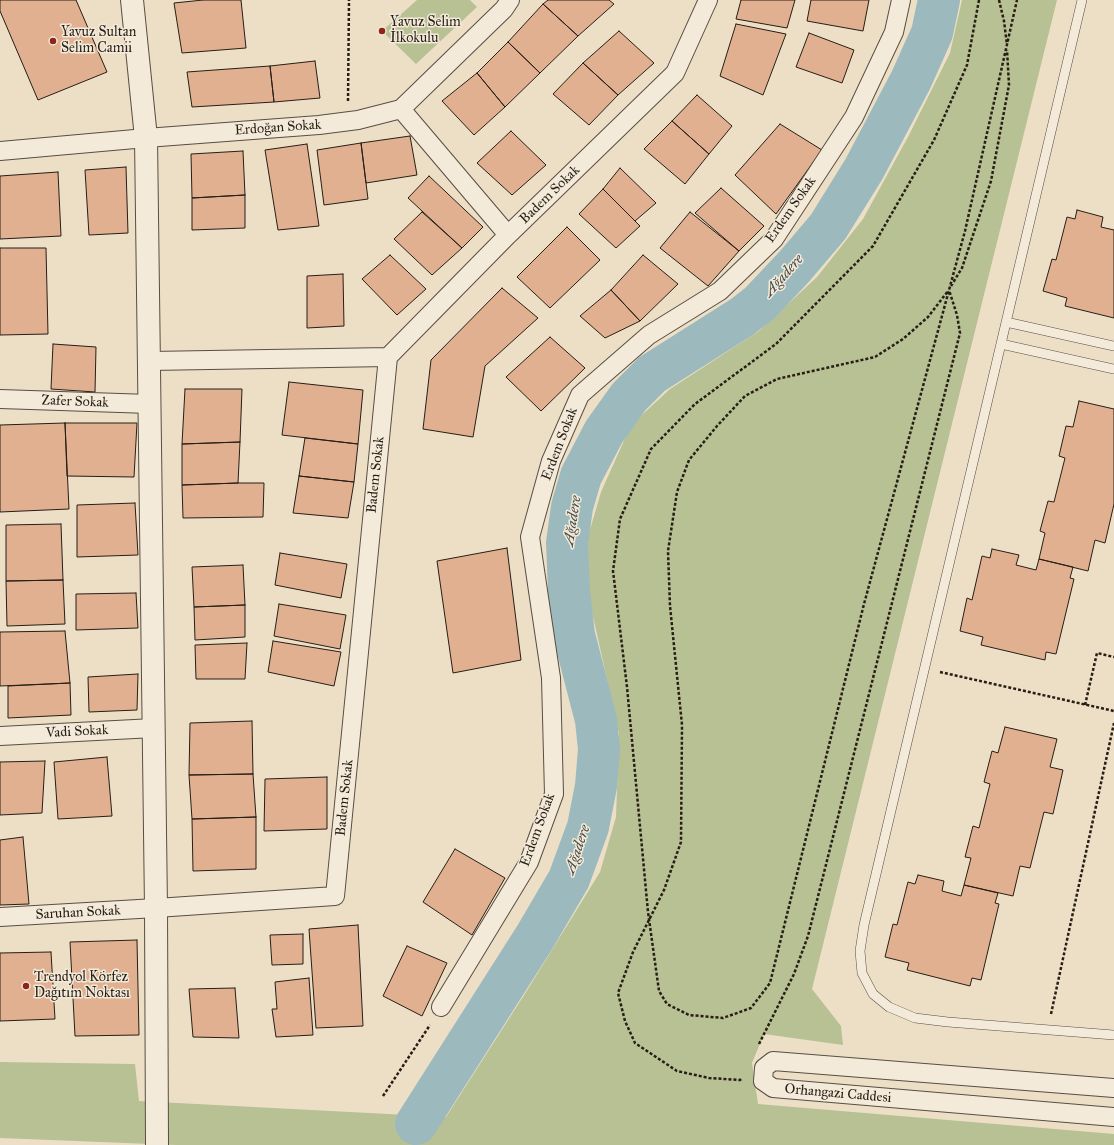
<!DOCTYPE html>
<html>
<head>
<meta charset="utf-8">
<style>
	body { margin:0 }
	canvas { display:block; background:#ecdfc6 }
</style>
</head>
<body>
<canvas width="1114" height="1145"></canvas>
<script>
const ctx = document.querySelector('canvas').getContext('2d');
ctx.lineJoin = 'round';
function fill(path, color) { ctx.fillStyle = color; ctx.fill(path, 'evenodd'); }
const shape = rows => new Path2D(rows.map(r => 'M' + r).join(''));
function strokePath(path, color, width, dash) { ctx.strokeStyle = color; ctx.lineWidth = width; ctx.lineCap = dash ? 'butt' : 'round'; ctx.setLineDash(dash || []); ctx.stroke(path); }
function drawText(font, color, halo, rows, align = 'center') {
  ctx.font = font + ' "IM FELL Great Primer",serif'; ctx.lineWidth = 3; ctx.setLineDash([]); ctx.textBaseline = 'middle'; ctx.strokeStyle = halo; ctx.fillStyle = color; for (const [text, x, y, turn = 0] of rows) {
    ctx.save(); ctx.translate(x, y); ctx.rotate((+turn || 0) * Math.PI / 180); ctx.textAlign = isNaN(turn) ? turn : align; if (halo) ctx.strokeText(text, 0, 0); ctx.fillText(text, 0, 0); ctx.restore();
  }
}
fill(shape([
	[417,0,470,0,477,7,416,64,382,31],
	[962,0,1057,0,812,989,841,1026,843,1045,764,1034,752,1063,758,1104,1114,1134,1114,1145,176,1145,0,1138,0,1062,135,1064,139,1101,446,1117,526,992,600,872,616,817,619,734,589,598,587,540,601,492,631,425,670,389,759,331,817,277,863,219,909,135,950,53]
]), '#b8c194');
strokePath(shape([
	[416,1124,535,937,569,879,588,827,596,786,599,749,596,720,574,635,569,591,567,543,572,507,581,476,604,432,629,397,652,374,742,317,760,303,794,267,828,227,864,169,911,80,932,33,939,0]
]), '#9cbabe', 42);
const building = shape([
	[0,0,76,0,107,72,38,100,0,11,0,0],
	[203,0,241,0,246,48,182,53,174,3,203,0],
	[548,0,609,0,614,4,578,36,543,4,548,0],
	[741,0,795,0,787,28,736,19,741,0],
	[811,0,869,0,863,31,807,21,811,0],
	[543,4,578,36,540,73,508,42,543,4],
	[736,24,786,34,763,95,720,76,736,24],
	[619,31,654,63,618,95,583,63,619,31],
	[809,33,854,50,842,83,796,67,809,33],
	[508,42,540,73,505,107,477,73,508,42],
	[315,61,320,98,274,102,270,66,315,61],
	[583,63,618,95,589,125,553,94,583,63],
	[270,66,274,102,192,107,187,72,270,66],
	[477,73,505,107,474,135,442,101,477,73],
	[697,95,732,126,709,154,672,121,697,95],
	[672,121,709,154,685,184,644,149,672,121],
	[780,124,822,150,776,214,735,175,780,124],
	[511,131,546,165,512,195,477,163,511,131],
	[410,136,417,175,366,183,361,143,410,136],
	[361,143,368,199,324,205,317,150,361,143],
	[307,144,319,226,278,230,265,150,307,144],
	[243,151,245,195,192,198,191,154,243,151],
	[126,167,128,233,89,235,85,170,126,167],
	[620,168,656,203,635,221,603,189,620,168],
	[58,172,61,236,0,239,0,176,58,172],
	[429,176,483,227,462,248,408,198,429,176],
	[721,188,764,226,739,251,695,213,721,188],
	[603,189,640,226,616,248,579,214,603,189],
	[245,195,245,228,192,230,192,198,245,195],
	[1077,210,1103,217,1101,227,1114,230,1114,318,1065,306,1067,298,1043,291,1052,259,1056,260,1067,217,1075,219,1077,210],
	[422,212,462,248,432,275,394,239,422,212],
	[690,212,739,251,708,286,660,248,690,212],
	[567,227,600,260,550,308,517,277,567,227],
	[0,248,46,248,48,334,0,335,0,248],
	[390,255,426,289,397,315,362,279,390,255],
	[643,255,678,284,640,321,611,290,643,255],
	[343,274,344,326,307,328,307,276,343,274],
	[502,288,538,318,485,366,473,437,423,429,431,360,502,288],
	[611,290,640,321,605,338,580,316,611,290],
	[550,337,585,368,541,411,506,377,550,337],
	[53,344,96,347,95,392,51,389,53,344],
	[289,382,363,390,358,444,282,435,289,382],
	[185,389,242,389,240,442,182,444,185,389],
	[1079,401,1114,409,1114,504,1105,543,1095,540,1088,571,1039,559,1045,533,1040,531,1048,501,1054,502,1065,458,1059,456,1066,426,1073,427,1079,401],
	[65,423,69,509,0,512,0,425,65,423],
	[65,423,137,423,134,477,67,476,65,423],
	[305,438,358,444,354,482,299,476,305,438],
	[240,442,238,483,182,485,182,444,240,442],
	[299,476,354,482,348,518,293,513,299,476],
	[238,483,264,483,263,517,183,518,182,485,238,483],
	[135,503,138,555,77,557,77,505,135,503],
	[61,524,63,580,6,581,6,525,61,524],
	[507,548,521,660,453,673,437,561,507,548],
	[992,549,1019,555,1016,565,1036,570,1039,559,1073,567,1070,578,1074,579,1056,654,1046,652,1045,660,981,645,983,637,960,631,967,598,972,600,982,556,990,558,992,549],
	[280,553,347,564,341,598,275,585,280,553],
	[243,565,245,605,194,607,192,567,243,565],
	[63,580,65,624,7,626,6,581,63,580],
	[136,593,138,628,76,630,76,594,136,593],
	[279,604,346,615,340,649,274,636,279,604],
	[245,605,245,637,195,640,194,607,245,605],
	[65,631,70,683,0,686,0,632,65,631],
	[273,641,341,652,334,686,268,672,273,641],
	[247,643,245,679,196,679,195,645,247,643],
	[138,674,137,710,89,712,88,677,138,674],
	[70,683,71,715,8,718,8,686,70,683],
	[252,721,253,774,189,775,190,723,252,721],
	[1005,727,1057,739,1050,767,1063,770,1053,814,1044,812,1030,868,1020,866,1013,896,964,885,971,858,965,857,973,826,979,828,990,784,984,782,992,751,998,753,1005,727],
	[107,757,112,816,58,819,54,762,107,757],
	[45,761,42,813,0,815,0,762,45,761],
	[253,774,256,817,192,819,189,775,253,774],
	[327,777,327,829,264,831,265,779,327,777],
	[256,817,256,869,193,871,192,819,256,817],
	[23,837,29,904,0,905,0,840,23,837],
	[455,849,505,878,472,935,423,902,455,849],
	[918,875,944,881,942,891,961,896,964,885,998,893,995,903,999,904,981,980,972,978,970,986,907,970,909,963,885,957,893,924,897,925,908,882,915,884,918,875],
	[358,925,363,1026,316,1028,309,929,358,925],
	[303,934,303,964,272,965,270,935,303,934],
	[137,940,139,1035,75,1036,70,942,137,940],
	[407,946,447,963,422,1016,383,996,407,946],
	[51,952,55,1019,0,1021,0,953,51,952],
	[309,978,313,1035,276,1037,272,1009,277,1009,275,982,309,978],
	[235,988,239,1038,193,1037,189,989,235,988]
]);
fill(building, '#e0b090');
strokePath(building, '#271e16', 1);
const service = shape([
	[1082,0,864,925,860,951,862,973,873,994,889,1007,915,1018,948,1022,1114,1035],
	[1006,322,1114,346],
	[1001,344,1114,369]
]);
const minor = shape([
	[401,109,508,235],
	[0,151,146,138,319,125,358,120,401,109,504,9,510,0],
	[150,361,388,357],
	[0,399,150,404],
	[0,736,154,728],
	[0,917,156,908,335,896,388,357,508,235,675,73,708,0],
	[441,1007,529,862,554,794,551,678,530,537,551,461,580,395,649,335,720,291,774,239,854,117,894,32,901,0],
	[1114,1088,773,1061,764,1068,763,1081,773,1088,1114,1117]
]);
const tertiary = shape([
	[132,0,146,138,156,908,157,1144]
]);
strokePath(service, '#584e42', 10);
strokePath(minor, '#584e42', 20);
strokePath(tertiary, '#584e42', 24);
strokePath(shape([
	[979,0,967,65,934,140,873,246,776,344,695,404,651,449,620,519,613,571,627,687,648,912,659,991,667,1004,689,1015,723,1018,751,1008,770,983,864,604,965,231,1017,0],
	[999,0,1004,21,1007,45],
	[348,101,349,0],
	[951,286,962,268,991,181,1009,85,1007,50],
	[940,672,1114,711],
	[1085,705,1097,653,1114,657],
	[1051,1014,1114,723],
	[759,1044,794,974,808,936,960,333,957,315,949,290],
	[741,1079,740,1080,709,1078,677,1071,635,1043,625,1021,618,993,633,952,664,890,681,842,682,725,670,606,668,551,677,492,689,460,717,426,745,396,777,379,875,357,903,339,928,317,948,291],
	[383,1096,430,1025]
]), '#271e16', 2.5, [3, 2]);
strokePath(service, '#f3eada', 9);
strokePath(minor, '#f3eada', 18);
strokePath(tertiary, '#f3eada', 22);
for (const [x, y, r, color] of [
	[382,31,4,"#8f2418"],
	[53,41,4,"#8f2418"],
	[26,986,4,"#8f2418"]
]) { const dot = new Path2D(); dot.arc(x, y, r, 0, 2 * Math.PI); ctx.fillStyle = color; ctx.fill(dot); strokePath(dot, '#f3eada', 1.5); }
drawText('14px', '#271e16', '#f3eada', [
	["Yavuz Selim",390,23],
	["İlkokulu",390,39],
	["Yavuz Sultan",61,33],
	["Selim Camii",61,49],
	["Trendyol Körfez",34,978],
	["Dağıtım Noktası",34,994]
], 'left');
drawText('14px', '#271e16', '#f3eada', [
	["Erdoğan Sokak",278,128,-4],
	["Badem Sokak",550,195,-44],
	["Erdem Sokak",791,210,-55],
	["Zafer Sokak",75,402,2],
	["Erdem Sokak",560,444,-69],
	["Badem Sokak",376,475,-84],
	["Vadi Sokak",77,732,-3],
	["Badem Sokak",345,798,-84],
	["Erdem Sokak",538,830,-70],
	["Saruhan Sokak",78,913,-3],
	["Orhangazi Caddesi",838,1094,5]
]);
drawText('italic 15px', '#4a4d48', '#f3eada', [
	["Ağadere",784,276,-48],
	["Ağadere",573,521,-81],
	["Ağadere",578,850,-71]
]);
</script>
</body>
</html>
